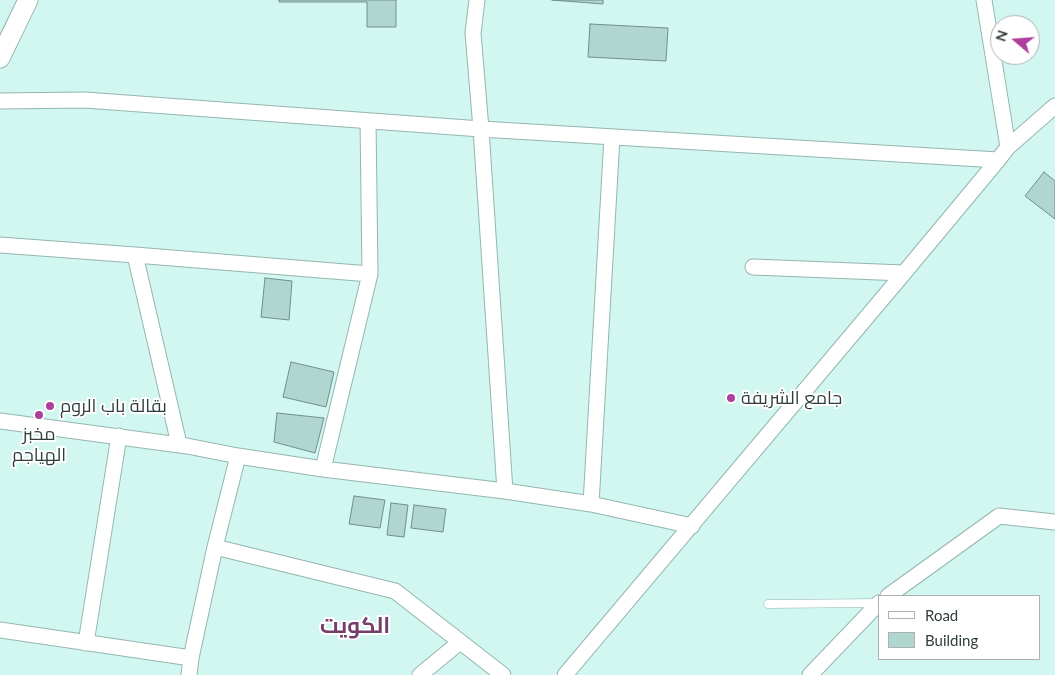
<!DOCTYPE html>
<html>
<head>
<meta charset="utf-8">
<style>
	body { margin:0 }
	#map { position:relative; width:1055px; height:675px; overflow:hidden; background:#d2f6f0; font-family:Lato,sans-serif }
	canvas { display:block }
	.legend { position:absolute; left:878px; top:595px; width:162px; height:65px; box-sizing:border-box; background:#fff; border:1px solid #acb2b1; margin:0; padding:6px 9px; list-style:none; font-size:15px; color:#303e3c }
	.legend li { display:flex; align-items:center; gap:10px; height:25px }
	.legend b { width:25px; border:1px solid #acb2b1 }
	.north { position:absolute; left:990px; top:15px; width:50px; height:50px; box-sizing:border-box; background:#fff; border:1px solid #acb2b1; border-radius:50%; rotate:288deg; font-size:14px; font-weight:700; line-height:20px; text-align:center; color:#303e3c }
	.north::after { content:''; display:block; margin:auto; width:18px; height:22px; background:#ae3f9c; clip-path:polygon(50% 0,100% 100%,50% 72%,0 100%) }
</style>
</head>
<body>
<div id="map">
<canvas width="1055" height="675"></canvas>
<ul class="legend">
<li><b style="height:6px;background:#fff"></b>Road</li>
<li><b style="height:14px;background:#b1d5cf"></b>Building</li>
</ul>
<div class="north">N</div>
</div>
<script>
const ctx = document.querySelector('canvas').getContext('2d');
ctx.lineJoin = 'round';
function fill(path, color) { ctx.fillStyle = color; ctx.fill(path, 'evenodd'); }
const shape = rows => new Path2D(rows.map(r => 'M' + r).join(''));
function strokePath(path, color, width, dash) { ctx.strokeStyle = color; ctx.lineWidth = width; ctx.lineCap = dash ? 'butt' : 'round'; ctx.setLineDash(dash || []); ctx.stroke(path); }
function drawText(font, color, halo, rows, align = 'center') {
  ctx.font = font + ' Lato,Cairo,sans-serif'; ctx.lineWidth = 4; ctx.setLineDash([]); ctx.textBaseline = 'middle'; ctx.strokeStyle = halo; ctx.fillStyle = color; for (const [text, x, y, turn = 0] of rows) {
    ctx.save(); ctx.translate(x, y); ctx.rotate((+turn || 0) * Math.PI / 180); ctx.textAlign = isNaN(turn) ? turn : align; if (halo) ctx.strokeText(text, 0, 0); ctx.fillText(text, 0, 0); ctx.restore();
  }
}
const building = shape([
	[279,0,396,0,396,27,367,27,367,2,279,2,279,0],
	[552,0,603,0,603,4,552,0],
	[590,24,668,28,666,61,588,57,590,24],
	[1044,172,1055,181,1055,219,1025,196,1044,172],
	[265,278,292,281,289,320,261,317,265,278],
	[291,362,334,372,326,407,283,397,291,362],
	[277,413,324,418,315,453,274,442,277,413],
	[354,496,385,500,380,528,349,524,354,496],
	[391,503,408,505,404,537,387,535,391,503],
	[414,505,446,509,443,532,411,528,414,505]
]);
fill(building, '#b1d5cf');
strokePath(building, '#6f908b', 1);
const service = shape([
	[768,604,878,603]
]);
const minor = shape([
	[477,0,473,33,481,129,505,491],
	[984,0,1008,147],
	[0,101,85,100,481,129,998,160],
	[0,245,135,255,370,274],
	[135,255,179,444],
	[753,267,904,273],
	[0,421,187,446,238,456,323,469,505,491,591,504,692,526],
	[323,469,370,274,368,121],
	[591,504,612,137],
	[215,547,395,591,503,675],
	[888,596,999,516,1055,522],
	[0,630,191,658],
	[86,643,119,436],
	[189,675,191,658,215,547,238,456],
	[420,675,460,642],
	[565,675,904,273,998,160,1008,147,1055,106],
	[810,675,879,603]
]);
const tertiary = shape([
	[0,58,28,0]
]);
strokePath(service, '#93b6b0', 9);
strokePath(minor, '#93b6b0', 17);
strokePath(tertiary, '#93b6b0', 21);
strokePath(service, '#fff', 8);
strokePath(minor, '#fff', 15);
strokePath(tertiary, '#fff', 19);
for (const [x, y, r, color] of [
	[731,398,5,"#ae3f9c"],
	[50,406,5,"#ae3f9c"],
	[39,415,5,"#ae3f9c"]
]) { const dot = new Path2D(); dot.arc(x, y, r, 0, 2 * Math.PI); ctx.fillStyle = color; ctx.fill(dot); strokePath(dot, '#fff', 2); }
drawText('18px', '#303e3c', '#fff', [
	["جامع الشريفة",741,398],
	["بقالة باب الروم",60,406],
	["مخبز",39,434,"center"],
	["الهياجم",39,455,"center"]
], 'left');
drawText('bold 22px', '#763e6b', '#fff', [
	["الكويت",355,626]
]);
</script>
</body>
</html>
